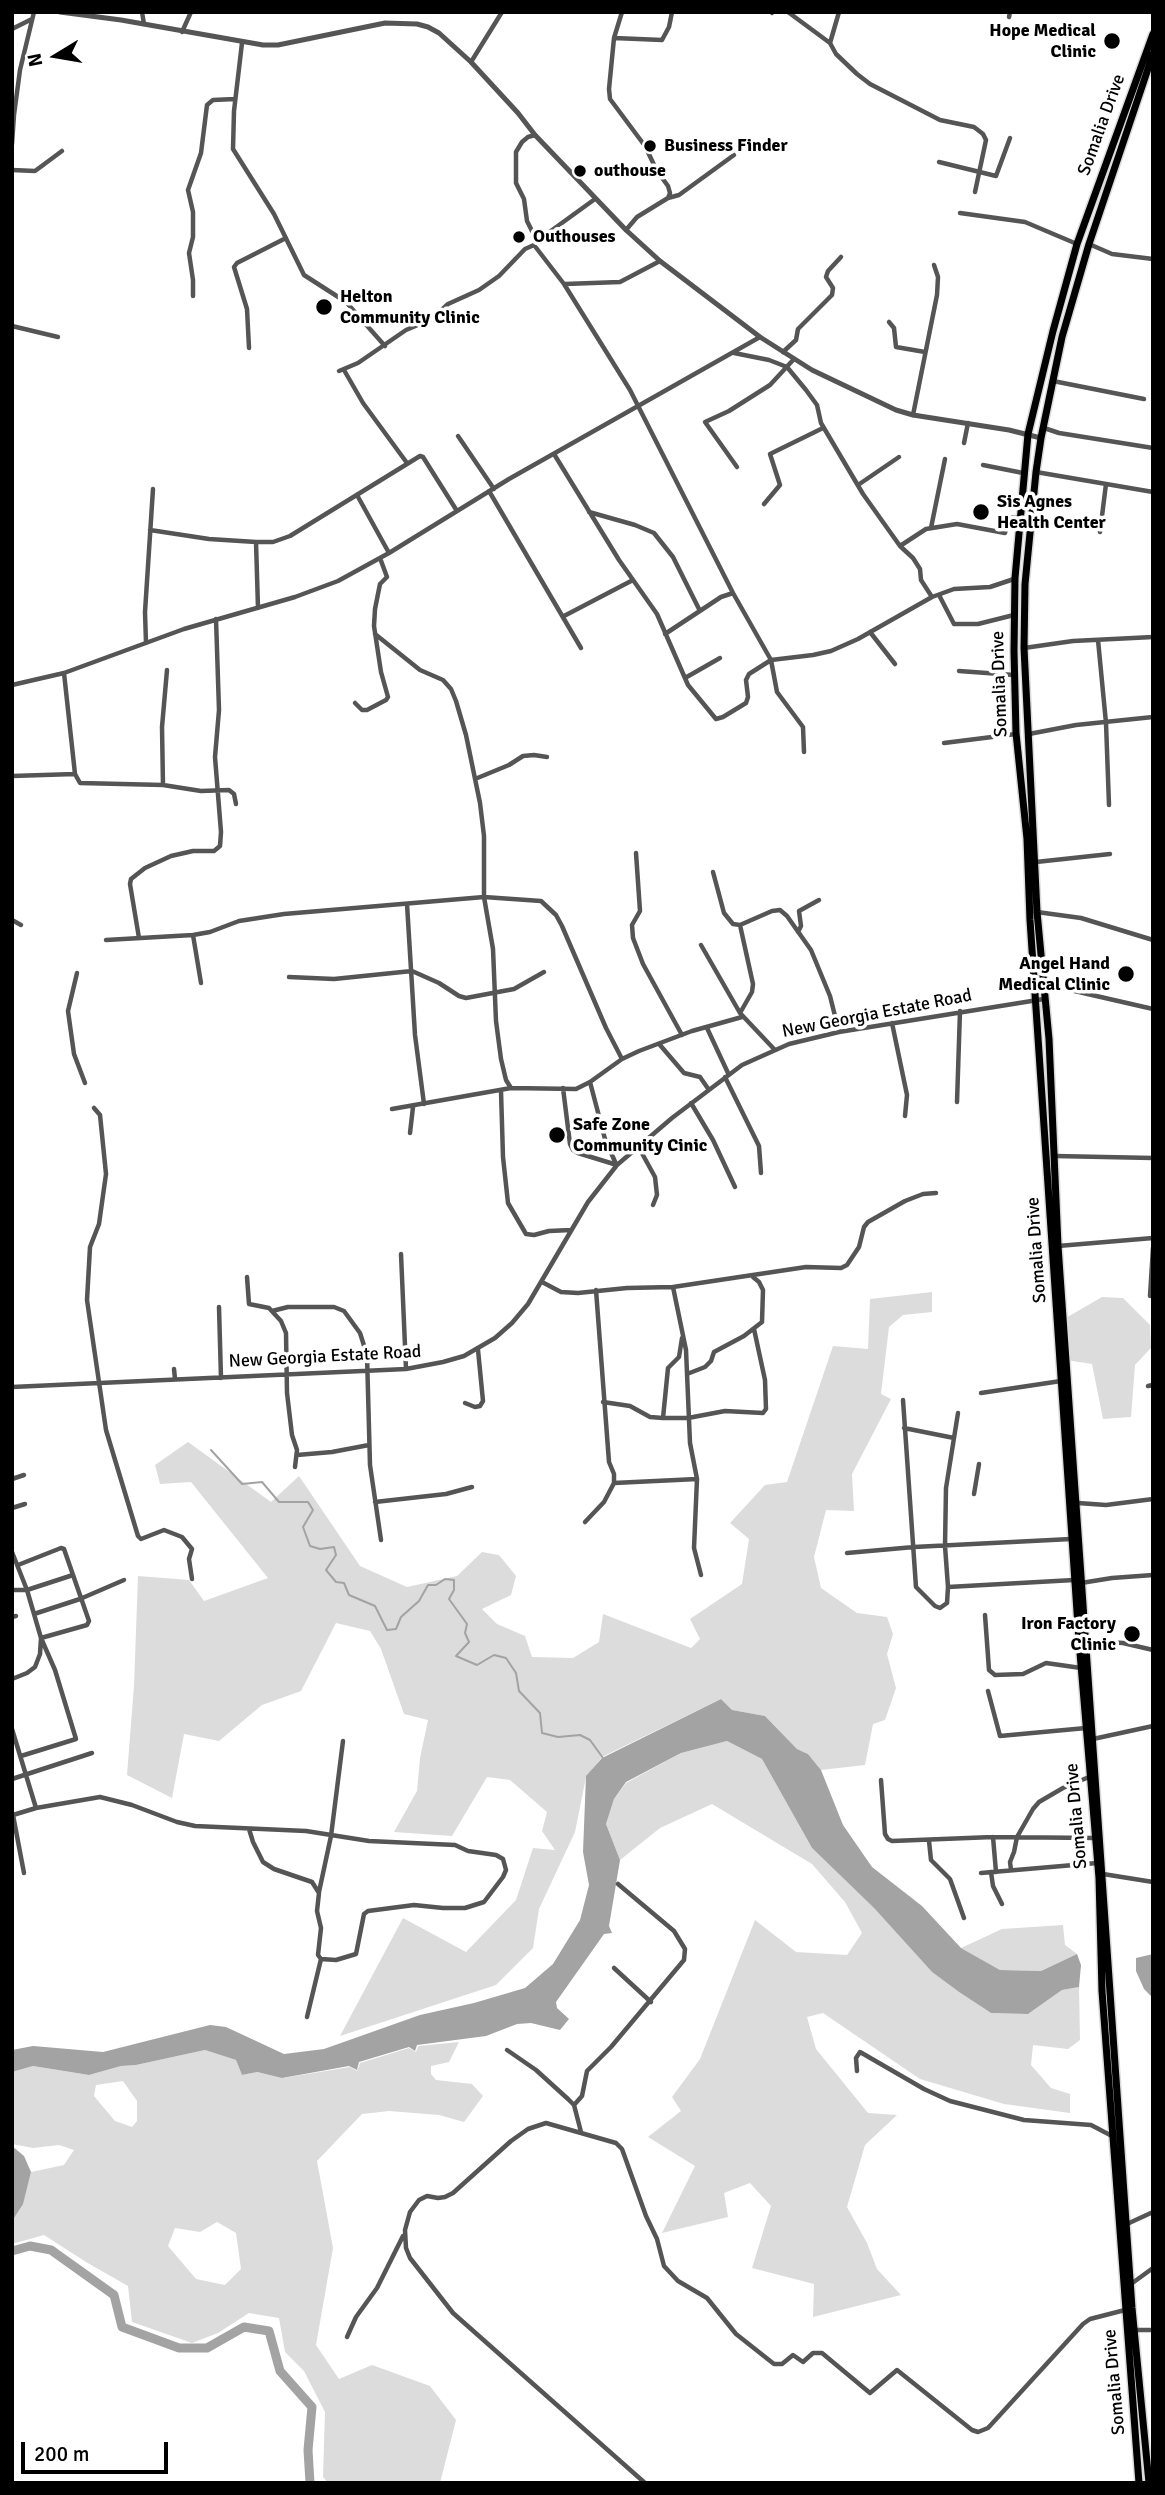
<!DOCTYPE html>
<style>
body{margin:0}
#map{position:relative;width:1165px;height:2495px;overflow:hidden;background:#fff;font-family:Signika,sans-serif}
canvas{display:block}
.frame{position:absolute;inset:0;border:14px solid #000;pointer-events:none}
.north{position:absolute;left:21px;top:21px;width:70px;height:70px;-webkit-text-stroke:5px #fff;paint-order:stroke;rotate:259deg;font-size:19px;font-weight:700;line-height:28px;text-align:center;color:#000}
.north::after{content:'';display:block;margin:auto;width:24px;height:32px;background:#000;clip-path:polygon(50% 0,100% 100%,50% 72%,0 100%)}
.scale{position:absolute;left:21px;top:2442px;width:147px;height:32px;box-sizing:border-box;border:4px solid #000;border-top:0;padding-left:9px;font-size:21px;line-height:24px;white-space:nowrap;color:#000;-webkit-text-stroke:5px #fff;paint-order:stroke}
</style>
<div id="map">
<canvas width="1165" height="2495"></canvas>
<div class="frame"></div>
<div class="north">N</div>
<div class="scale">200 m</div>
</div>
<script>
const c = document.querySelector('canvas').getContext('2d');
c.lineJoin = 'round';
function paint(path, color) { c.fillStyle = color; c.fill(path, 'evenodd'); }
const toPath = rows => new Path2D(rows.map(r => 'M' + r).join(''));
function strokePath(path, color, width, dash) { c.strokeStyle = color; c.lineWidth = width; c.lineCap = dash ? 'butt' : 'round'; c.setLineDash(dash || []); c.stroke(path); }
function write(font, color, halo, rows, align = 'center') {
  c.font = font + ' Signika,sans-serif'; c.lineWidth = 7; c.setLineDash([]); c.textBaseline = 'middle'; c.strokeStyle = halo; c.fillStyle = color; for (const [text, x, y, turn = 0] of rows) {
    c.save(); c.translate(x, y); c.rotate((+turn || 0) * Math.PI / 180); c.textAlign = isNaN(turn) ? turn : align; if (halo) c.strokeText(text, 0, 0); c.fillText(text, 0, 0); c.restore();
  }
}
paint(toPath([
 [932,1292,932,1312,903,1315,889,1327,881,1394,891,1399,852,1474,854,1511,826,1510,814,1557,821,1588,857,1613,887,1617,893,1634,887,1654,896,1688,885,1720,873,1724,865,1765,821,1770,808,1754,797,1749,765,1716,731,1710,721,1699,602,1757,586,1777,575,1832,539,1909,533,1948,496,1985,340,2036,403,1918,466,1952,516,1900,533,1848,555,1850,542,1831,547,1812,510,1780,487,1777,452,1836,394,1832,417,1791,420,1758,428,1720,404,1714,381,1649,370,1631,336,1623,301,1691,262,1705,219,1741,184,1734,172,1798,127,1775,134,1686,138,1576,189,1580,204,1601,268,1578,191,1482,160,1484,155,1465,188,1442,271,1502,299,1476,360,1566,407,1587,457,1576,482,1552,499,1555,516,1576,511,1595,482,1609,497,1624,525,1636,532,1657,573,1658,599,1642,603,1614,691,1648,700,1639,690,1619,742,1584,749,1539,730,1523,765,1485,787,1482,833,1346,868,1349,870,1299],
 [1102,1297,1123,1298,1150,1325,1151,1348,1135,1365,1131,1417,1103,1419,1092,1364,1066,1360,1064,1319],
 [727,1741,762,1759,812,1848,874,1908,932,1972,959,1992,991,2013,1028,2014,1062,1990,1079,1987,1080,2040,1068,2049,1033,2045,1031,2065,1051,2088,1070,2094,1070,2113,1004,2104,920,2079,823,2013,807,2017,816,2049,868,2113,897,2115,865,2145,847,2207,867,2243,877,2269,901,2295,813,2317,814,2284,752,2268,771,2206,750,2183,724,2193,728,2217,662,2233,695,2166,648,2137,681,2111,672,2097,700,2059,755,1920,796,1952,847,1955,862,1933,845,1902,812,1864,712,1804,660,1828,620,1860,606,1824,614,1799,626,1783,681,1753],
 [1063,1925,1065,1945,1077,1954,1041,1971,1000,1970,961,1948,1002,1929],
 [459,2042,449,2062,431,2066,431,2074,436,2080,472,2084,483,2096,464,2122,439,2115,389,2111,362,2114,317,2161,333,2248,316,2345,339,2379,372,2365,430,2386,456,2420,440,2483,328,2483,323,2477,325,2412,304,2371,285,2352,279,2318,249,2313,218,2333,192,2343,132,2322,128,2286,86,2262,44,2235,12,2244,12,2221,27,2187,31,2172,64,2165,74,2150,59,2145,33,2148,12,2144,12,2072,33,2066,89,2075,121,2066,136,2065,205,2050,236,2060,242,2075,256,2072,283,2078,350,2067,357,2071,360,2063,409,2048,416,2052,418,2046],
 [123,2081,137,2101,137,2121,132,2127,115,2121,94,2096,96,2085],
 [217,2222,236,2233,241,2269,225,2285,196,2279,168,2246,175,2228,200,2232]
]), '#dcdcdc');
paint(toPath([
 [721,1699,732,1710,765,1716,797,1749,808,1754,821,1770,843,1825,872,1867,922,1906,961,1948,1000,1970,1041,1971,1077,1954,1081,1965,1079,1987,1062,1990,1028,2014,991,2013,959,1992,932,1972,874,1908,812,1848,762,1759,727,1741,681,1753,626,1782,614,1799,606,1824,620,1860,609,1926,612,1933,604,1934,556,2002,557,2008,569,2019,560,2030,531,2023,517,2024,486,2036,417,2045,415,2051,409,2047,359,2062,357,2070,349,2066,282,2078,257,2072,242,2075,236,2060,205,2050,136,2065,121,2066,89,2075,33,2066,12,2072,12,2050,33,2046,103,2052,210,2025,226,2027,284,2054,324,2049,420,2015,474,2003,525,1988,553,1964,580,1920,589,1885,583,1852,586,1776,602,1758],
 [1153,1954,1153,1998,1144,1989,1136,1971,1136,1958],
 [12,2146,24,2156,31,2172,23,2204,12,2221]
]), '#a3a3a3');
strokePath(toPath([
 [211,1450,242,1484,262,1482,279,1502,308,1502,313,1510,303,1527,310,1546,320,1549,334,1547,336,1555,326,1570,336,1582,344,1583,349,1595,375,1606,387,1630,396,1629,401,1617,419,1601,428,1585,436,1585,445,1579,454,1580,454,1590,449,1599,467,1624,465,1633,469,1642,456,1656,477,1665,494,1655,506,1658,516,1673,519,1691,540,1713,542,1733,558,1737,580,1735,590,1740,603,1758]
]), '#a3a3a3', 2);
strokePath(toPath([
 [12,2251,30,2246,51,2250,114,2295,122,2327,179,2348,207,2348,244,2327,269,2331,280,2371,312,2407,308,2450,310,2483]
]), '#a3a3a3', 9);
const primary = toPath([
 [1139,2483,1102,1991,1099,1878,1079,1641,1030,920,1027,839,1016,733,1014,651,1015,578,1028,434,1053,331,1077,244,1153,34],
 [1149,2483,1132,2308,1058,1246,1049,1039,1037,912,1024,648,1025,584,1036,472,1041,438,1062,337,1089,244,1153,54]
]);
strokePath(primary, '#dbdbdb', 10);
strokePath(toPath([
 [142,12,144,24],
 [622,12,614,38,609,89,610,99,645,146,657,171,668,186,670,193,668,198,637,217,626,230],
 [788,12,830,43],
 [839,12,830,43,836,54,857,74,870,84,940,120,974,127,983,134,986,140,975,192],
 [772,13,773,12],
 [1009,17,1010,12],
 [12,29,32,19],
 [182,32,191,12],
 [614,38,662,40,669,27,672,12],
 [242,43,234,111,233,149,274,214,304,275,346,302,385,346],
 [471,62,502,12],
 [12,144,14,115,20,70,34,12],
 [939,162,996,176,1010,138],
 [12,170,35,171,62,151],
 [668,198,679,195,734,155],
 [960,213,1025,222,1077,244],
 [537,241,595,199],
 [1089,244,1112,254,1153,259],
 [534,245,564,284,630,390,733,593,771,660,777,692,803,727,804,752],
 [565,284,620,282,660,261],
 [193,296,193,280,189,253,193,237,193,212,188,190,201,153,207,105,213,100,235,99],
 [889,322,894,328,896,347,925,352],
 [12,326,58,337],
 [249,348,247,309,234,267,237,263,286,238],
 [783,352,796,340,798,329,832,295,833,288,826,277,828,271,841,257],
 [734,353,769,360,787,367,806,390,817,405,821,423,863,494,900,546,913,558,920,569,921,580,932,597],
 [344,370,363,403,407,463],
 [339,371,358,363,406,330,432,319,448,304,479,290,499,276,525,249,534,245,537,241,527,221,524,199,516,183,516,152,522,142,528,137,535,135],
 [1053,381,1144,399],
 [913,415,937,295,938,277,934,265],
 [1044,428,1059,433,1153,448],
 [458,436,494,489],
 [964,443,968,423],
 [554,454,619,560,657,614,688,685,716,719,723,717,746,703,748,697,746,680,749,674,771,660,813,655,831,651,858,639,932,597,954,589,990,587,1014,579],
 [983,465,1023,473],
 [737,467,705,422,729,411,770,385,794,359],
 [1036,472,1153,492],
 [858,485,899,457],
 [489,491,581,648],
 [357,495,389,553],
 [764,504,780,485,770,454,823,428],
 [589,512,635,525,654,533,673,557,700,611],
 [931,528,945,459],
 [150,530,209,539,256,542,258,608],
 [1100,532,1106,484],
 [256,542,273,542,290,536,420,456,423,457,457,511],
 [900,546,926,529,957,524,1005,533,1009,517,1019,518],
 [939,595,954,624,978,624,1014,615],
 [564,616,633,580],
 [870,632,895,664],
 [375,634,420,670,443,680,451,689,456,701,466,735,480,803,484,836,484,897,493,949,496,1021,501,1059,506,1080,511,1088],
 [665,634,721,597,733,593],
 [1098,640,1106,723,1109,805],
 [146,643,145,612,153,489],
 [1024,648,1073,641,1153,637],
 [959,671,1014,675],
 [64,673,75,774,80,783,163,785,201,791,229,790,234,794,236,804],
 [685,678,720,658],
 [12,685,64,673,184,629,295,597,338,581,389,553,509,479,760,337],
 [355,703,362,710,367,710,386,700,388,697,381,672,374,626,375,609,380,584,387,577,380,558],
 [1029,734,1076,725,1153,717],
 [944,743,1016,734],
 [12,776,75,774],
 [475,779,509,765,523,756,534,755,547,757],
 [163,785,162,727,167,670],
 [636,853,640,911,632,925,633,938,643,964,682,1035],
 [1036,862,1110,854],
 [713,872,724,913,733,924,740,925,772,911,780,910,787,916,811,950,830,996,839,1032],
 [407,904,415,1035,424,1104],
 [1037,912,1081,918,1153,940],
 [12,920,21,925],
 [798,932,801,926,799,911,819,900],
 [193,935,201,983],
 [139,938,130,884,131,879,145,868,171,856,193,851,214,851,220,846,221,832,215,757,219,710,216,619],
 [106,940,193,935,210,932,239,921,284,914,484,897,541,901,556,915,562,926,606,1028,622,1059],
 [701,945,740,1013,774,1049],
 [77,973,68,1011,74,1054,85,1083],
 [289,977,334,979,412,971,439,983,459,996,466,998,514,989,544,972],
 [1044,984,1153,1009],
 [740,1013,752,992,753,984,740,925],
 [892,1023,907,1095,905,1116],
 [707,1028,728,1073],
 [660,1045,684,1073,700,1077,709,1090],
 [725,1077,759,1146,761,1173],
 [590,1082,605,1139,616,1164],
 [563,1088,570,1144,573,1150,578,1153,617,1165],
 [501,1091,503,1157,508,1203,526,1234,534,1235,549,1231,571,1230],
 [957,1102,960,1011],
 [691,1103,713,1140,735,1187],
 [94,1108,100,1115,106,1174,99,1224,90,1247,87,1300,106,1430,138,1536,141,1539,164,1530,182,1537,192,1549,189,1559,192,1579],
 [392,1109,511,1088,576,1089,590,1082,622,1059,639,1051,692,1031,742,1017],
 [410,1133,413,1107],
 [638,1146,655,1177,657,1195,653,1205],
 [1055,1156,1153,1158],
 [1058,1246,1153,1238],
 [401,1254,406,1369],
 [247,1277,249,1304,269,1308,281,1321,286,1333,287,1393,292,1435,297,1450,295,1467],
 [542,1282,561,1292,578,1293,627,1288,673,1287,806,1267,841,1268,847,1265,859,1247,864,1227,868,1222,905,1201,923,1194,936,1193],
 [673,1287,686,1350,690,1443,697,1479,694,1548,701,1575],
 [1150,1296,1153,1248],
 [219,1307,221,1378],
 [272,1311,288,1307,334,1307,344,1311,360,1333,367,1355,370,1465,381,1540],
 [174,1369,175,1379],
 [687,1374,705,1367,711,1361,714,1352,744,1336,762,1322,763,1290,759,1282,753,1277],
 [1148,1386,1153,1385],
 [12,1387,406,1369,443,1362,464,1356,495,1338,512,1323,528,1304,588,1202,617,1165,672,1118,742,1065,789,1044,839,1032,1044,999],
 [981,1393,1061,1381],
 [903,1400,916,1587,935,1606,940,1608,947,1603,948,1587,945,1546,946,1488,958,1413],
 [603,1402,630,1406,650,1417,663,1418,688,1418,725,1411,763,1413,766,1409,765,1380,754,1329],
 [465,1403,475,1407,480,1406,483,1401,478,1350],
 [663,1418,668,1368,679,1357,682,1338],
 [904,1428,954,1438],
 [297,1455,332,1452,369,1445],
 [12,1479,24,1475],
 [614,1483,697,1479],
 [974,1494,979,1464],
 [375,1502,446,1494,472,1487],
 [1078,1503,1106,1505,1153,1499],
 [12,1508,25,1504],
 [585,1522,604,1502,614,1483,614,1474,609,1462,596,1290],
 [12,1552,27,1590,41,1638,40,1654,35,1667,27,1673,12,1679],
 [847,1553,914,1547,1071,1539],
 [18,1565,61,1548,64,1549,89,1621,87,1625,41,1638,55,1670,76,1739,21,1756],
 [1081,1583,1112,1578,1153,1575],
 [948,1587,1074,1580],
 [12,1590,27,1590,73,1575],
 [34,1614,80,1599,124,1580],
 [985,1615,989,1670,995,1675,1023,1674,1046,1663,1081,1668],
 [12,1617,16,1616],
 [1087,1641,1123,1643,1153,1650],
 [988,1691,1000,1736,1086,1728],
 [12,1729,36,1808],
 [1093,1739,1153,1726],
 [12,1779,92,1753],
 [881,1780,885,1834,888,1839,892,1841,993,1837,1095,1838],
 [13,1815,36,1808,100,1797,132,1805,177,1822,195,1826,306,1831,369,1841,455,1845,468,1851,496,1855,503,1859,506,1870,503,1877,484,1902,465,1908,443,1908,414,1905,368,1911,364,1914,356,1954,336,1960,321,1959],
 [13,1815,24,1873],
 [249,1829,253,1842,263,1862,274,1869,312,1882,319,1893,317,1911,321,1928,318,1955,321,1959,307,2017],
 [993,1837,996,1872],
 [929,1841,931,1860,950,1879,964,1918],
 [1011,1870,1010,1862,1014,1852,1017,1837,1033,1809,1039,1802,1063,1788,1089,1777],
 [991,1872,993,1886,1002,1904],
 [981,1873,1097,1863],
 [1103,1874,1153,1882],
 [319,1892,331,1836,343,1741],
 [614,1968,651,2002],
 [507,2050,536,2070,568,2099,574,2105,581,2132],
 [857,2071,856,2058,860,2052,924,2089,950,2101,1024,2120,1091,2125,1112,2136],
 [574,2105,582,2096,587,2071,611,2047,684,1960,685,1949,674,1931,618,1884],
 [1127,2224,1153,2212],
 [1131,2284,1153,2268],
 [1134,2330,1153,2330],
 [347,2337,356,2317,377,2288,403,2236],
 [645,2483,453,2313,410,2258,406,2248,405,2230,410,2212,419,2200,427,2196,438,2198,445,2197,453,2193,511,2141,528,2129,546,2123,616,2143,622,2149,646,2216,657,2239,664,2266,678,2281,707,2298,736,2334,774,2364,782,2364,793,2355,803,2362,813,2353,822,2353,870,2393,897,2370,972,2430,978,2432,988,2428,1083,2324,1090,2319,1125,2310]
]), '#555', 4.5);
strokePath(toPath([
 [60,12,121,20,263,45,278,45,385,23,417,24,428,27,439,33,471,62,518,113,535,135,626,230,660,261,760,337,812,370,896,410,913,415,1009,430,1041,438]
]), '#555', 5);
strokePath(primary, '#000', 7);
for (const [x, y, r, color] of [
 [1112,41,9,"#000"],
 [650,146,7,"#000"],
 [580,171,7,"#000"],
 [519,237,7,"#000"],
 [324,307,9,"#000"],
 [981,512,9,"#000"],
 [1126,974,9,"#000"],
 [557,1135,9,"#000"],
 [1132,1634,9,"#000"]
]) { const dot = new Path2D(); dot.arc(x, y, r, 0, 2 * Math.PI); c.fillStyle = color; c.fill(dot); strokePath(dot, '#fff', 2.5); }
write('bold 18px', '#000', '#fff', [
 ["Hope Medical",1096,31,"right"],
 ["Clinic",1096,52,"right"],
 ["Business Finder",664,146],
 ["outhouse",594,171],
 ["Outhouses",533,237],
 ["Helton",340,297],
 ["Community Clinic",340,318],
 ["Sis Agnes",997,502],
 ["Health Center",997,523],
 ["Angel Hand",1110,964,"right"],
 ["Medical Clinic",1110,985,"right"],
 ["Safe Zone",573,1125],
 ["Community Cinic",573,1146],
 ["Iron Factory",1116,1624,"right"],
 ["Clinic",1116,1645,"right"]
], 'left');
write('18px', '#000', '#fff', [
 ["Somalia Drive",1102,125,-70],
 ["Somalia Drive",1000,684,-92],
 ["New Georgia Estate Road",877,1014,-11],
 ["Somalia Drive",1037,1250,-94],
 ["New Georgia Estate Road",325,1357,-3],
 ["Somalia Drive",1077,1816,-95],
 ["Somalia Drive",1115,2382,-95]
]);
</script>
